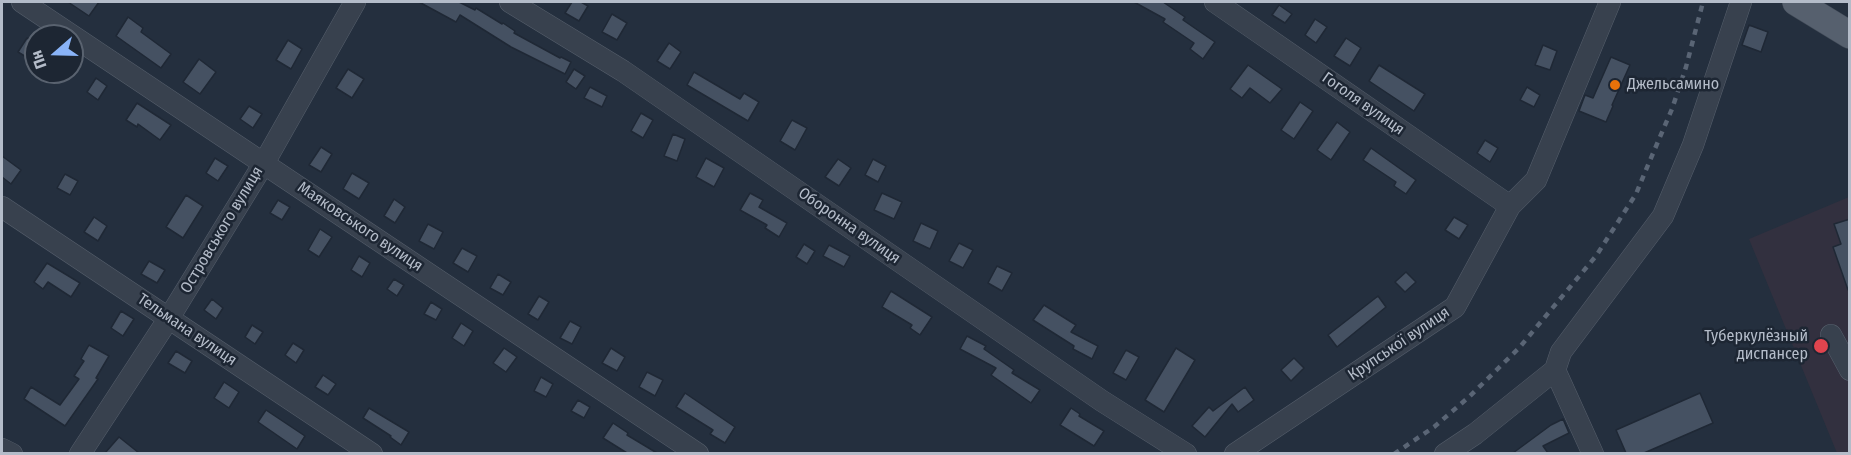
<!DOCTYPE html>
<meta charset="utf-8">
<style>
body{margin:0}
#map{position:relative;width:1851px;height:455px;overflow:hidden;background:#242f3e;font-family:"Fira Sans Condensed",sans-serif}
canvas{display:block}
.frame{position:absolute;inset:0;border:3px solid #b4bcc9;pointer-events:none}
.north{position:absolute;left:24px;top:24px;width:60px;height:60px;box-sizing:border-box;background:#1d2633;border:2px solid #59626f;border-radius:50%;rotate:250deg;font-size:16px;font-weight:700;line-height:24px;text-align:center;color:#b4bcc9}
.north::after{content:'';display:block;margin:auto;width:21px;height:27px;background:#8ab4f8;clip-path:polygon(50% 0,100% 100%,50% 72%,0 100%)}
</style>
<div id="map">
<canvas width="1851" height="455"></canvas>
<div class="frame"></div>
<div class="north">Пн</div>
</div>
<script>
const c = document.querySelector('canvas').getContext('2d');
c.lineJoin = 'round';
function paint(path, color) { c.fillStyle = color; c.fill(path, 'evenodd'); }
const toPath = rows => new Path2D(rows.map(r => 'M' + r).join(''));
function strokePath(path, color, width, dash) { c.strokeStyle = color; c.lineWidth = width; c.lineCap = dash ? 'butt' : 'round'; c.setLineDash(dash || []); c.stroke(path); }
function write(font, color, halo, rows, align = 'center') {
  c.font = font + ' "Fira Sans Condensed",sans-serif'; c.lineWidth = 5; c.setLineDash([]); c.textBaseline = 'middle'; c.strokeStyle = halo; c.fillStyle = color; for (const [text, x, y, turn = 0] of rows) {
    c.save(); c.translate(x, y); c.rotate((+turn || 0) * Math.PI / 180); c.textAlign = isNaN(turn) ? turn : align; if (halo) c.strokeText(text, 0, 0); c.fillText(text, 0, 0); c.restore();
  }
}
paint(toPath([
 [1849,197,1849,453,1837,453,1749,239]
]), '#32303f');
const building = toPath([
 [68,2,99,2,89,16,68,2],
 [419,2,459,2,475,10,476,8,502,24,503,23,515,31,514,33,560,58,561,57,571,62,565,74,511,47,460,15,456,22,419,2],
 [572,2,581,2,588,6,579,21,565,13,572,2],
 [1134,2,1163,2,1185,17,1183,20,1215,42,1203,59,1190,49,1194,43,1163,22,1165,19,1134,2],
 [1279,5,1292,14,1285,23,1272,15,1279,5],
 [612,14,627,23,617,40,602,32,612,14],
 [128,17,143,28,141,32,171,54,161,68,116,36,128,17],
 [1315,19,1327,27,1316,43,1305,35,1315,19],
 [1749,25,1768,32,1761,52,1742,45,1749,25],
 [27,38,36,43,36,52,31,60,18,52,27,38],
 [1346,38,1361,48,1350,66,1334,56,1346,38],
 [288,40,302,49,291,69,276,60,288,40],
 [669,43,681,52,670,69,657,61,669,43],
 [1543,45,1557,51,1550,70,1535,65,1543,45],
 [1611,57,1630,65,1612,105,1613,106,1606,122,1579,111,1585,95,1593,98,1611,57],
 [199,59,216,72,200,94,183,82,199,59],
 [1248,65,1282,89,1270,103,1250,88,1242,98,1230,89,1248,65],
 [1379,65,1425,94,1414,111,1369,81,1379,65],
 [348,69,364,79,352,98,336,88,348,69],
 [574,69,585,76,576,89,566,82,574,69],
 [694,72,740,99,744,93,759,102,748,121,687,85,694,72],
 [96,78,107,86,98,100,87,92,96,78],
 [590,87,607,96,602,107,584,98,590,87],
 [1527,87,1540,95,1534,107,1520,100,1527,87],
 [1300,102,1313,111,1294,139,1281,130,1300,102],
 [137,103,171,125,160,140,138,124,137,127,126,120,137,103],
 [249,106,262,114,253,128,240,119,249,106],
 [641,113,653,120,643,138,631,131,641,113],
 [792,120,807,128,795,150,780,141,792,120],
 [1337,122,1350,132,1331,160,1317,150,1337,122],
 [673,134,685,139,677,161,664,156,673,134],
 [1485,140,1498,148,1490,162,1477,153,1485,140],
 [321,147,332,154,321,172,309,165,321,147],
 [1371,148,1416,180,1406,194,1394,186,1396,182,1363,160,1371,148],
 [2,156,21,170,11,184,2,177,2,156],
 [215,158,228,166,218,181,206,173,215,158],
 [706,158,724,168,714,187,696,177,706,158],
 [838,159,851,168,839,186,825,177,838,159],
 [873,159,886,166,878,182,865,175,873,159],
 [352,173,369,183,359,199,343,189,352,173],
 [65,174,78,181,70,195,57,188,65,174],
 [750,193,763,200,759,207,787,223,779,237,765,228,767,225,740,210,750,193],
 [882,193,902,202,894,219,874,210,882,193],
 [186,195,203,206,183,238,166,227,186,195],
 [394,199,405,207,395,223,384,216,394,199],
 [278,200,290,207,282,220,270,213,278,200],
 [94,217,107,226,98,241,84,232,94,217],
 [1454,217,1468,225,1459,239,1445,230,1454,217],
 [1850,219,1850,289,1848,290,1833,247,1841,244,1834,224,1850,219],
 [921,223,938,231,930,249,913,241,921,223],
 [428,224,443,232,434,249,419,241,428,224],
 [320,229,332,237,319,257,308,250,320,229],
 [959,243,973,250,963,268,949,261,959,243],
 [804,244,815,251,807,264,796,257,804,244],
 [829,245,850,256,844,267,823,256,829,245],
 [462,248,477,256,468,272,453,263,462,248],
 [359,256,370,263,362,277,351,270,359,256],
 [149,261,165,270,157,283,141,274,149,261],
 [47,263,80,283,71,297,48,282,43,289,34,282,47,263],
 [997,266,1012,273,1002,291,988,283,997,266],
 [1406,272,1416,282,1405,292,1395,282,1406,272],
 [498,274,511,282,503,295,490,288,498,274],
 [394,279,404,285,397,296,387,289,394,279],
 [891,291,932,317,920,335,910,328,912,325,882,307,891,291],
 [539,296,549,302,538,320,528,314,539,296],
 [1378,296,1386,307,1337,347,1328,335,1378,296],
 [212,299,223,308,216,319,204,310,212,299],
 [431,302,442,309,436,320,424,314,431,302],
 [1044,305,1076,325,1071,332,1098,346,1092,359,1073,349,1074,346,1033,320,1044,305],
 [121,311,134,319,123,336,111,328,121,311],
 [570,321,581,327,572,344,560,338,570,321],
 [461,323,473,331,464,346,452,338,461,323],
 [252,325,263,332,255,344,245,337,252,325],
 [967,336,986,346,984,349,1014,370,1012,373,1040,390,1031,403,991,375,996,368,960,349,967,336],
 [293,343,304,350,296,363,285,355,293,343],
 [89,345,109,356,96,378,98,379,65,426,24,399,31,387,60,405,79,379,74,376,84,361,81,359,89,345],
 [504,348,517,357,506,372,493,363,504,348],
 [611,348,625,357,617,371,602,363,611,348],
 [1176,348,1195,360,1164,412,1145,400,1176,348],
 [1126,350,1139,357,1126,380,1113,373,1126,350],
 [176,351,192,361,185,373,168,363,176,351],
 [1294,358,1304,368,1291,381,1281,370,1294,358],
 [647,372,663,380,655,396,639,387,647,372],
 [323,375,336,384,328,395,315,387,323,375],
 [541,377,553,384,546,397,534,391,541,377],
 [224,382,239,392,229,408,214,398,224,382],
 [1245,387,1254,400,1238,412,1232,404,1205,437,1192,426,1209,407,1213,411,1245,387],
 [685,393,735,427,725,443,710,434,713,430,676,407,685,393],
 [1700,393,1713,423,1644,453,1626,453,1616,430,1700,393],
 [578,400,590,407,584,418,571,411,578,400],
 [369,408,409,432,401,445,390,437,391,436,363,418,369,408],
 [1071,408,1080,414,1079,416,1104,431,1094,446,1060,425,1071,408],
 [266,410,305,436,297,449,258,422,266,410],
 [1563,419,1569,433,1543,446,1548,453,1513,453,1551,425,1563,419],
 [613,423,628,433,627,435,657,453,627,453,603,438,613,423],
 [119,437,139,453,105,453,119,437]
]);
paint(building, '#455162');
strokePath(building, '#1f2835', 1.5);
const minor = toPath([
 [22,2,698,454],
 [510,2,623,71,1102,401,1186,454],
 [1215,2,1510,206],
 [2,207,372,454],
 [1831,335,1850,370],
 [1555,370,1593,454],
 [2,449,12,454],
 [80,454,169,318,264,163,355,2],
 [1235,454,1455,307,1510,206,1536,180,1610,2],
 [1445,454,1475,434,1555,370,1561,352,1663,216,1693,145,1741,2]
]);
const major = toPath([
 [1796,2,1850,35]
]);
strokePath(minor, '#565f6c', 22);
strokePath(major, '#414a57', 28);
strokePath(minor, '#38414e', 21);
strokePath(major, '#56606e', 27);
strokePath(toPath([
 [1394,454,1434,427,1470,396,1519,348,1596,256,1636,194,1648,165,1672,109,1686,67,1703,2]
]), '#5a6575', 4.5, [6, 6]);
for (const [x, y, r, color] of [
 [1615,85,6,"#e8710a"],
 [1821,346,8,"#e0444e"]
]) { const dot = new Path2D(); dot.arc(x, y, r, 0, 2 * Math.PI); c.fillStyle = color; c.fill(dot); strokePath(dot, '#1d2633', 2); }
write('16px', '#b4bcc9', '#1d2633', [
 ["Джельсамино",1627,85],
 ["Туберкулёзный",1808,337,"right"],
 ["диспансер",1808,355,"right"]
], 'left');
write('16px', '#b4bcc9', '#1d2633', [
 ["Гоголя вулиця",1363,104,35],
 ["Оборонна вулиця",849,226,35],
 ["Маяковського вулиця",360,227,34],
 ["Островського вулиця",222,230,-59],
 ["Тельмана вулиця",187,330,34],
 ["Крупської вулиця",1399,344,-34]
]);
</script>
